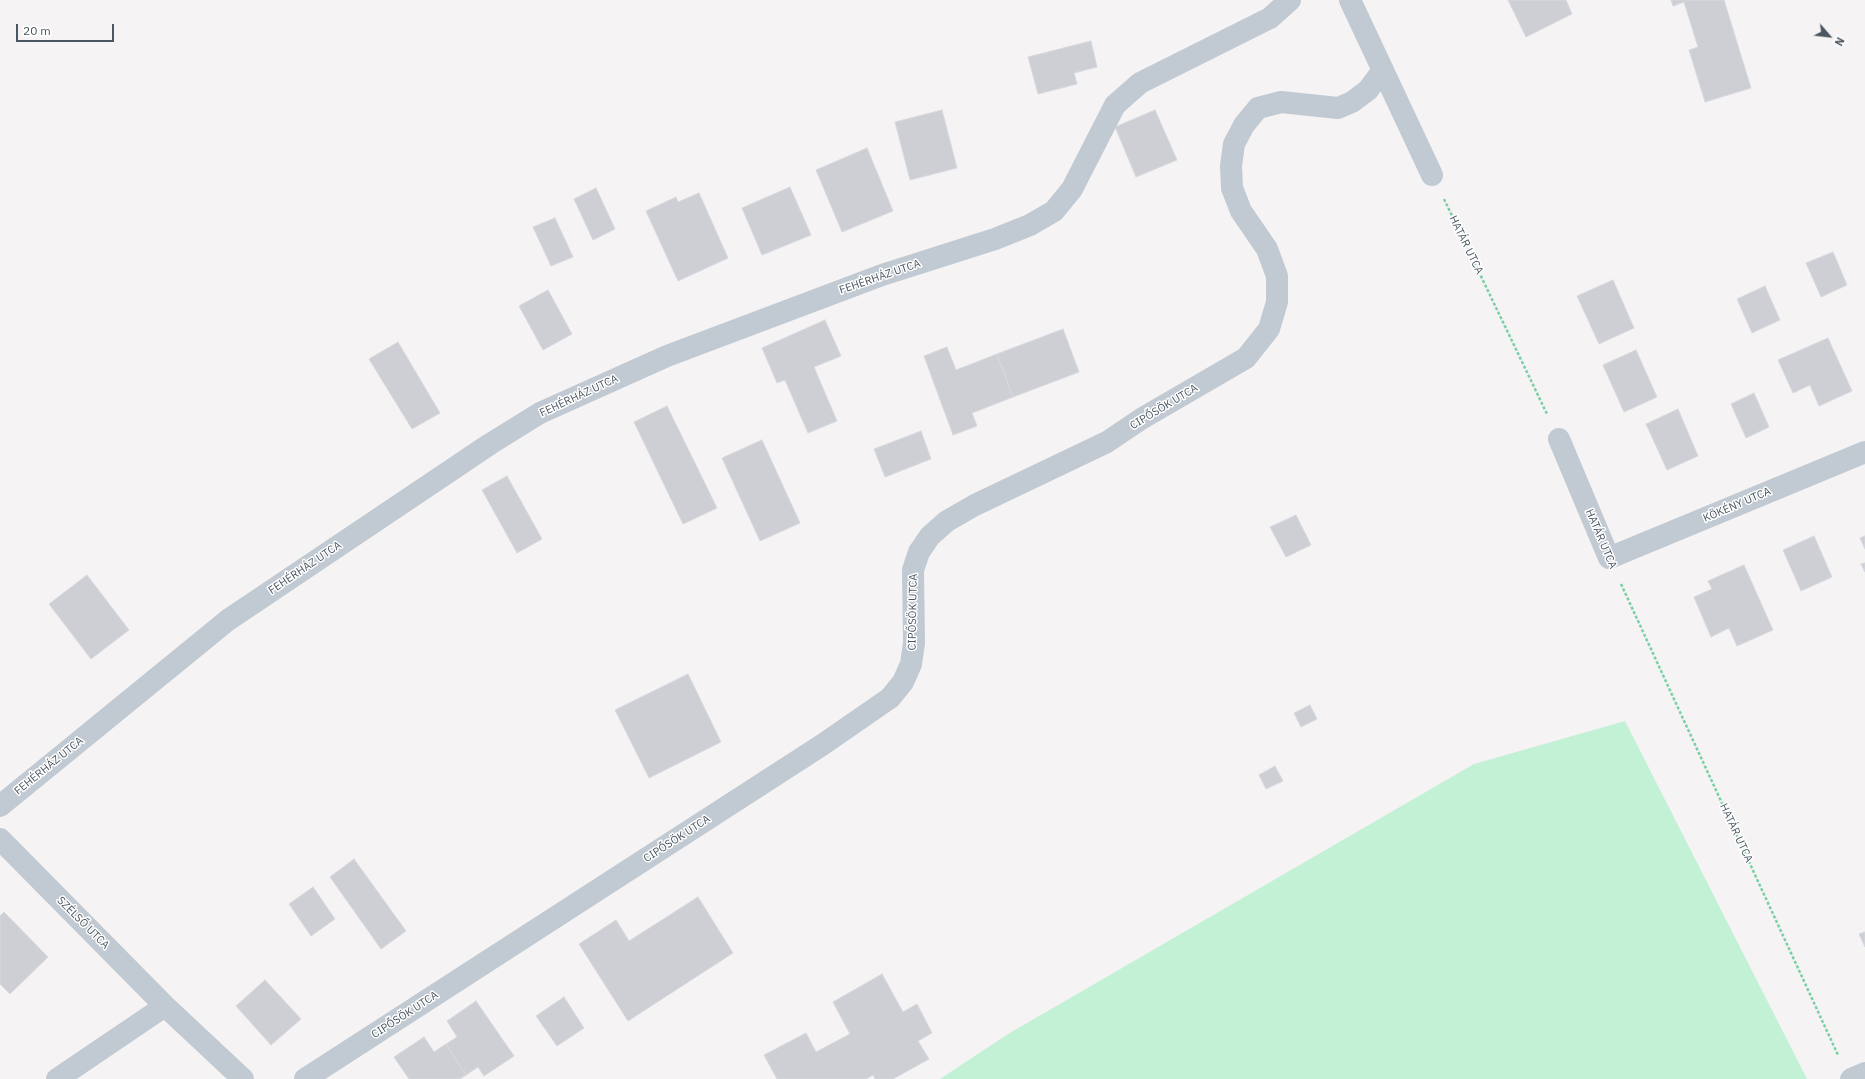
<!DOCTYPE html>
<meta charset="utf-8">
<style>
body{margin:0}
#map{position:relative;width:1865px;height:1079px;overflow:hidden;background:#f5f3f3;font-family:"IBM Plex Sans",sans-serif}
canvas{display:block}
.north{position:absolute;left:1809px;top:16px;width:40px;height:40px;-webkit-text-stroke:3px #fff;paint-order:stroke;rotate:118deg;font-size:11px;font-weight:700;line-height:16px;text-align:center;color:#4a5661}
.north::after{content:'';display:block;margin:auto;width:14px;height:18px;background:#4a5661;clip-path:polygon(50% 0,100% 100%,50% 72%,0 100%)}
.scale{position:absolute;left:16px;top:24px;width:98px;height:18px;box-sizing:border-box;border:2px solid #4a5661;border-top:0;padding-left:5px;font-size:12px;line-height:14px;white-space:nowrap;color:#4a5661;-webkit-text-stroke:3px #fff;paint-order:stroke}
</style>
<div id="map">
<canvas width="1865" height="1079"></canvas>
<div class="north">N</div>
<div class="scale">20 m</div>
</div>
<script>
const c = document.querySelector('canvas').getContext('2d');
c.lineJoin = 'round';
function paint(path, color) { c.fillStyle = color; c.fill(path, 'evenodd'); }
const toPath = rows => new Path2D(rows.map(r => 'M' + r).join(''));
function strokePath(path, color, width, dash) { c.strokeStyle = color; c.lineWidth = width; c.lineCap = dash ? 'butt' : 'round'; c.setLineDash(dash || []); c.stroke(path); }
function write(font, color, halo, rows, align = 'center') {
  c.font = font + ' "IBM Plex Sans",sans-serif'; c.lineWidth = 3; c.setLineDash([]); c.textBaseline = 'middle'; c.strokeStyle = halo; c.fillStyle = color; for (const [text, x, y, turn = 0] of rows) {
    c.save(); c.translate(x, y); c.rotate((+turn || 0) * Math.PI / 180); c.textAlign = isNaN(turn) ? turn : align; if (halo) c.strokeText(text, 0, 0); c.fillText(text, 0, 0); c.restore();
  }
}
paint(toPath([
 [1625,721,1807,1079,940,1079,1008,1034,1474,764]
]), '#c3f1d5');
const building = toPath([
 [1508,0,1566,0,1572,14,1526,37,1508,0],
 [1671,0,1724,0,1751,88,1705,102,1689,50,1698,47,1684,2,1673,6,1671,0],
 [1091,41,1097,67,1074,73,1077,84,1038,94,1028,57,1091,41],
 [942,110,957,168,910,180,895,122,942,110],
 [1155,110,1177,160,1136,177,1115,127,1155,110],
 [867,148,893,211,842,232,816,170,867,148],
 [790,187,811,235,762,255,742,208,790,187],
 [596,188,615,229,593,240,574,199,596,188],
 [699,193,728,258,678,281,646,211,676,197,678,202,699,193],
 [555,218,573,257,551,266,533,227,555,218],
 [1833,252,1847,285,1821,297,1806,263,1833,252],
 [1613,280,1634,328,1599,344,1577,296,1613,280],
 [1765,286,1780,320,1752,333,1737,299,1765,286],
 [548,290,572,334,543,350,519,306,548,290],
 [825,320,841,356,814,367,837,421,808,433,785,380,777,383,762,348,825,320],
 [1063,329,1079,372,1013,397,997,354,1063,329],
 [1828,338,1852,391,1819,406,1810,385,1793,393,1778,360,1828,338],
 [398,342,440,413,412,429,369,359,398,342],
 [947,347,956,370,997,354,1013,397,972,413,977,426,953,435,924,356,947,347],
 [1636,350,1657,397,1624,412,1603,365,1636,350],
 [1754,393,1769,427,1746,438,1731,404,1754,393],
 [667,406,717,508,683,524,634,422,667,406],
 [1678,409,1698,456,1667,470,1646,424,1678,409],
 [921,431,931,459,885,477,874,449,921,431],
 [762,440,800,523,760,541,722,458,762,440],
 [507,476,542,539,517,553,482,490,507,476],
 [1296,515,1311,545,1286,557,1270,527,1296,515],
 [1814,536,1832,577,1801,591,1783,550,1814,536],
 [1865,536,1865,549,1860,538,1865,536],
 [1865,563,1865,572,1861,564,1865,563],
 [1744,565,1773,630,1737,646,1729,628,1711,637,1694,597,1712,589,1708,581,1744,565],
 [87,575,129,630,91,659,49,604,87,575],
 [688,674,721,742,649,778,615,710,688,674],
 [1310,705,1317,719,1301,727,1294,713,1310,705],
 [1275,766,1283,781,1266,789,1259,775,1275,766],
 [354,859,406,931,381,949,330,877,354,859],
 [313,887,335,919,311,936,289,904,313,887],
 [698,897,733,953,628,1021,579,944,616,920,629,941,698,897],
 [4,912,48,957,10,994,0,984,0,916,4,912],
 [1865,932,1865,947,1859,934,1865,932],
 [882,974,903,1012,917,1004,932,1033,918,1041,929,1059,893,1079,875,1079,873,1075,866,1079,777,1079,764,1055,806,1033,816,1052,850,1034,833,1002,882,974],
 [265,980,301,1019,271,1045,236,1006,265,980],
 [564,997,584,1028,557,1046,536,1016,564,997],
 [476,1001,514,1056,484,1076,478,1067,466,1075,446,1044,457,1037,447,1021,476,1001],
 [424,1037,434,1052,446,1044,466,1075,460,1079,409,1079,394,1057,424,1037]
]);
paint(building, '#cdcfd5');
strokePath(building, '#d7d9de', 1);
strokePath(toPath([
 [1444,199,1547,414],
 [1621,584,1838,1055]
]), '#7ad0a6', 2.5, [3, 2]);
strokePath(toPath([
 [1350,0,1432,175],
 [1559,439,1609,558,1865,452],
 [0,806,228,620,490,444,540,413,667,356,882,275,995,239,1030,225,1054,211,1072,189,1115,105,1140,83,1270,18,1290,0],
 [0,839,165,1006,243,1079],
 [57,1079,165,1006],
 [305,1079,822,745,890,698,903,682,911,664,914,643,913,570,919,552,930,536,947,521,975,505,1107,442,1141,419,1246,358,1269,329,1277,302,1277,276,1267,249,1241,211,1232,188,1231,166,1234,144,1244,125,1258,108,1281,102,1338,108,1352,102,1368,90,1383,70],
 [1851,1079,1865,1073]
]), '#c1cad2', 22);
write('11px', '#4a5661', '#fff', [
 ["HATÁR UTCA",1466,245,64],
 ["FEHÉRHÁZ UTCA",880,277,-19],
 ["FEHÉRHÁZ UTCA",579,396,-25],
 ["CIPŐSÖK UTCA",1164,407,-31],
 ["KÖKÉNY UTCA",1737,505,-23],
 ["HATÁR UTCA",1601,539,67],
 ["FEHÉRHÁZ UTCA",305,568,-34],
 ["CIPŐSÖK UTCA",913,612,-89],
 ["FEHÉRHÁZ UTCA",49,766,-39],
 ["HATÁR UTCA",1736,833,65],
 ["CIPŐSÖK UTCA",677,839,-33],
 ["SZÉLSŐ UTCA",83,923,45],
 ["CIPŐSÖK UTCA",405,1015,-33]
]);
</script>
